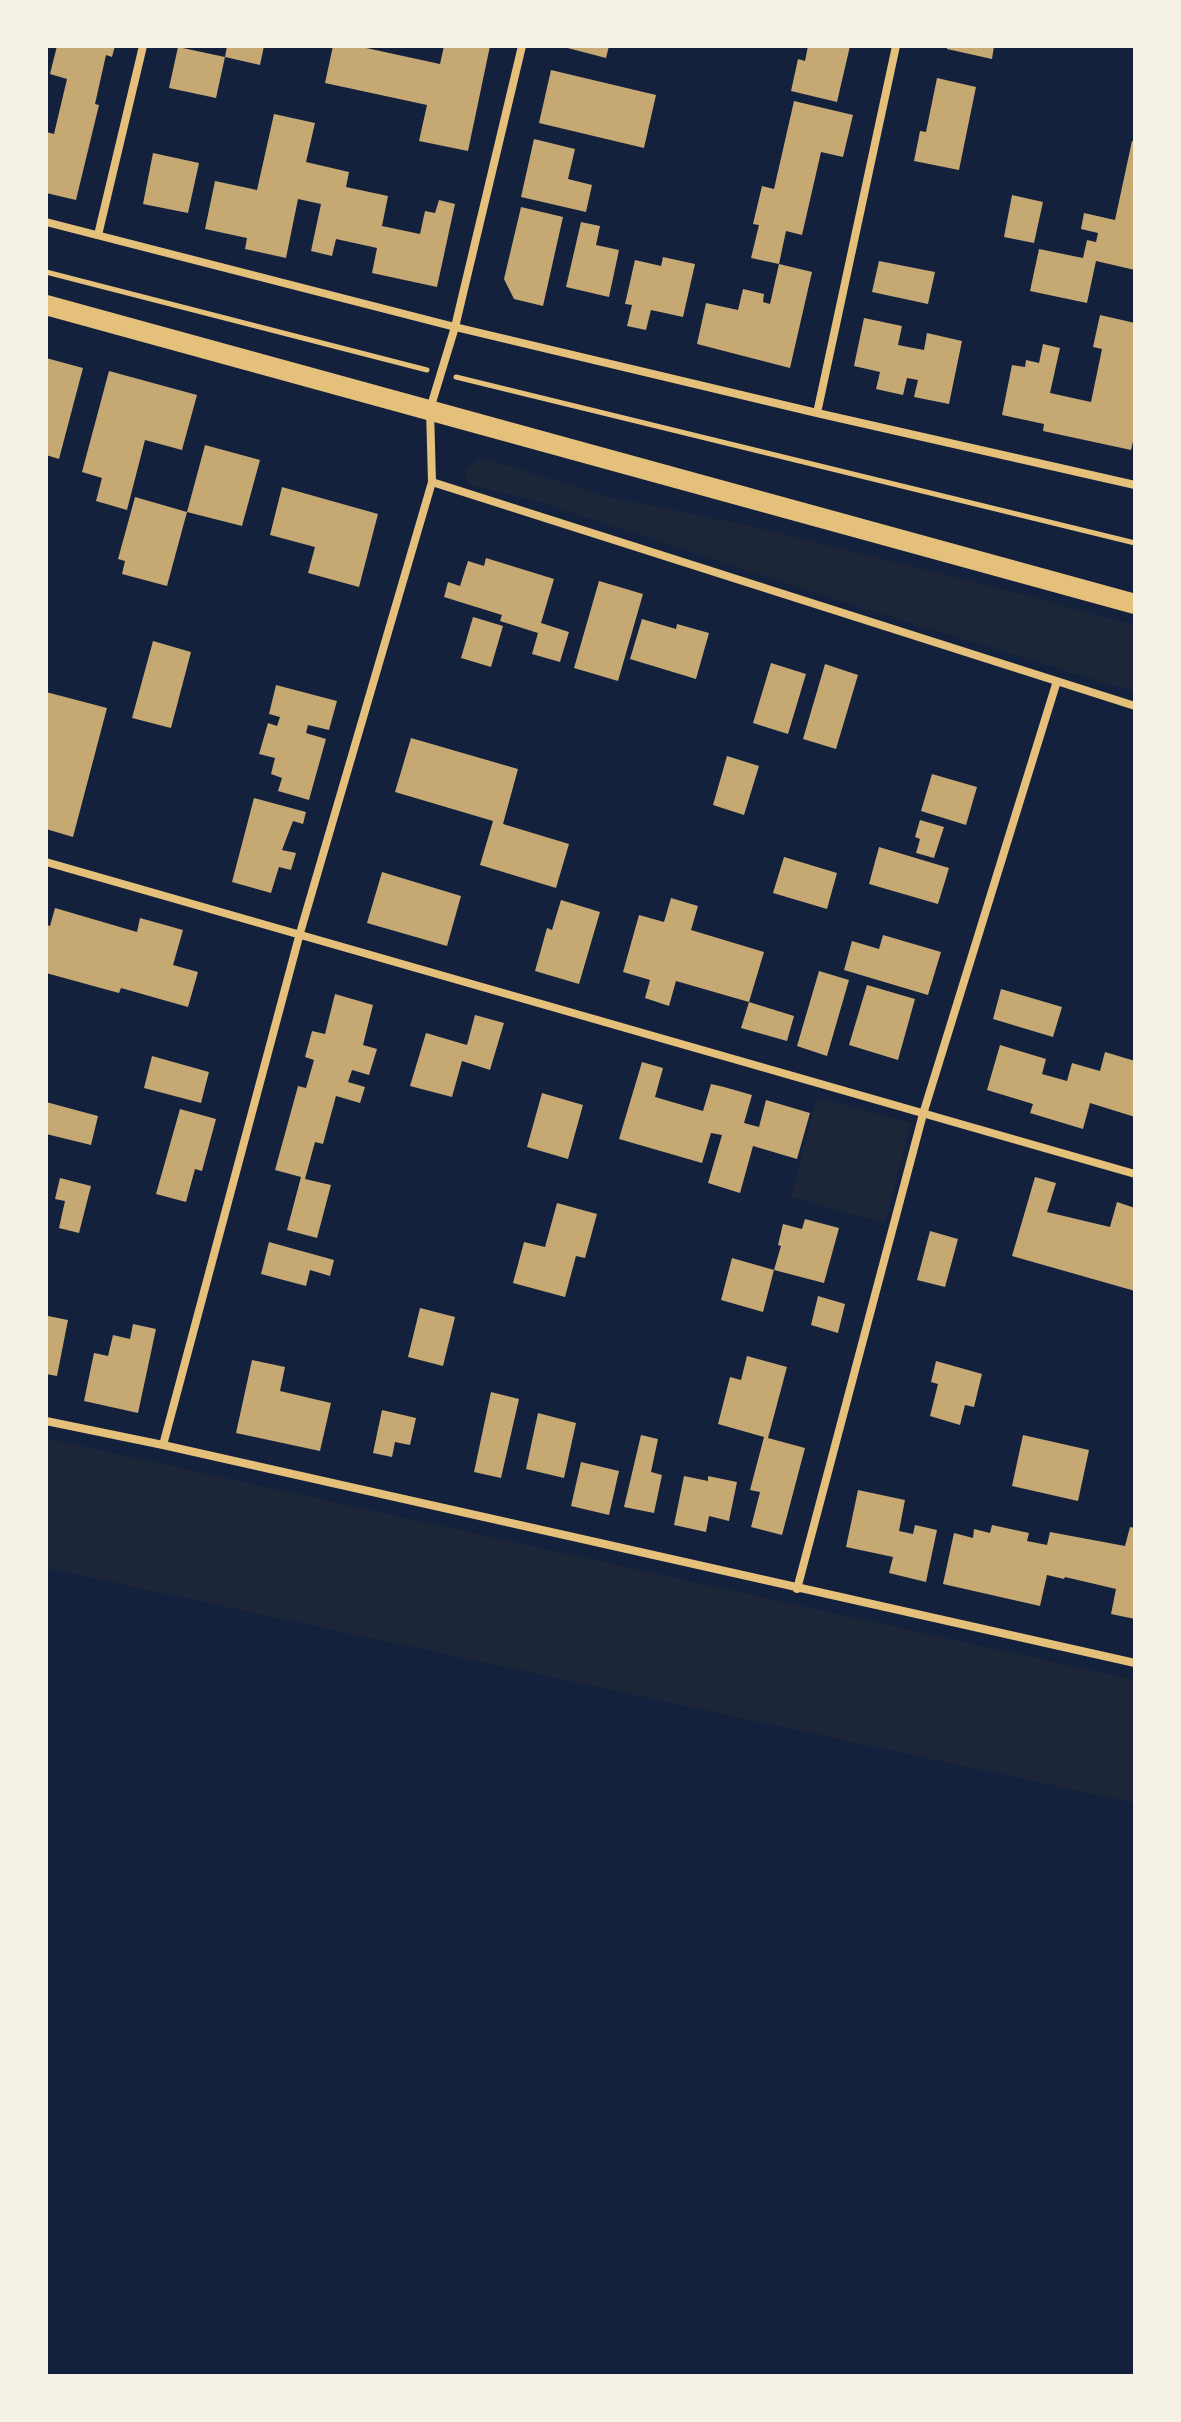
<!DOCTYPE html>
<style>
body{margin:0}
#map{position:relative;width:1181px;height:2422px;overflow:hidden;background:#14213d;font-family:Overpass,sans-serif}
canvas{display:block}
.frame{position:absolute;inset:0;border:48px solid #f6f1e7;pointer-events:none}
</style>
<div id="map">
<canvas width="1181" height="2422"></canvas>
<div class="frame"></div>
</div>
<script>
const c = document.querySelector('canvas').getContext('2d');
c.lineJoin = 'round';
function paint(path, color) { c.fillStyle = color; c.fill(path, 'evenodd'); }
const toPath = rows => new Path2D(rows.map(r => 'M' + r).join(''));
function strokePath(path, color, width, dash) { c.strokeStyle = color; c.lineWidth = width; c.lineCap = dash ? 'butt' : 'round'; c.setLineDash(dash || []); c.stroke(path); }
paint(toPath([
 [480,457,613,498,756,527,972,581,1135,625,1135,692,862,608,536,501,470,485,464,471],
 [817,1097,911,1123,885,1223,791,1197],
 [46,1438,1135,1680,1135,1803,46,1568]
]), '#1d2539');
paint(toPath([
 [57,46,115,46,112,57,106,55,95,104,99,105,76,200,46,193,46,132,54,134,67,79,50,74],
 [227,46,264,46,260,65,225,57],
 [333,46,357,46,440,64,444,46,490,46,468,151,419,141,427,105,325,83],
 [560,46,609,46,606,58],
 [808,46,850,46,837,102,791,91,798,59,805,61],
 [947,46,994,46,992,59,947,49],
 [178,47,225,57,216,98,169,88],
 [551,70,656,95,644,148,539,123],
 [937,78,976,87,959,170,914,161,920,131,926,132],
 [794,101,853,115,843,157,821,152,802,235,786,231,779,264,751,258,759,225,753,224,762,186,774,189],
 [274,114,315,123,306,162,349,172,346,187,388,196,382,226,420,234,425,211,435,213,439,200,455,204,437,287,372,273,377,248,336,239,332,256,311,251,321,204,298,199,286,258,245,249,247,238,205,229,215,181,257,190],
 [534,139,575,149,568,179,592,185,586,212,521,197],
 [1132,141,1135,142,1135,270,1096,261,1087,303,1030,291,1039,249,1083,258,1087,240,1096,242,1098,233,1081,229,1084,213,1115,220],
 [153,153,199,163,188,213,143,204],
 [1012,195,1043,202,1034,243,1004,237],
 [521,207,563,217,543,306,514,299,504,279],
 [581,222,600,226,596,245,619,250,609,297,566,287],
 [663,257,695,264,683,317,651,310,646,330,627,326,632,305,625,304,635,260,661,266],
 [879,261,935,272,928,304,872,292],
 [779,264,812,272,790,368,697,344,706,303,738,310,743,289,764,294,763,302,770,304],
 [1100,315,1135,323,1135,433,1131,450,1043,431,1044,424,1002,415,1012,365,1025,367,1026,360,1039,363,1043,344,1060,348,1050,393,1091,402,1102,349,1093,347],
 [864,318,902,326,898,345,924,350,927,333,962,341,949,404,914,397,918,380,907,378,903,395,876,389,880,372,854,366],
 [46,358,83,368,59,459,46,455],
 [109,371,197,395,182,450,145,440,127,510,96,501,102,478,82,472],
 [205,445,260,460,242,526,187,512],
 [282,487,378,514,359,587,308,573,315,547,270,535],
 [135,497,187,512,167,586,122,574,125,561,118,559],
 [486,558,554,579,541,623,569,632,560,662,532,654,538,633,500,621,502,615,444,597,448,582,460,586,468,561,484,566],
 [599,581,643,594,618,681,574,668],
 [473,617,503,626,491,667,461,658],
 [642,619,676,629,677,624,709,633,696,679,630,659],
 [153,641,191,652,171,728,132,718],
 [771,663,806,674,788,734,753,723],
 [825,664,858,675,836,749,803,739],
 [276,685,337,701,329,730,308,725,306,733,326,739,309,800,278,791,282,778,271,774,275,758,259,754,268,723,277,726,280,717,269,714],
 [46,692,107,708,73,837,46,829],
 [411,738,518,769,503,824,569,844,556,888,480,865,493,821,395,792],
 [727,756,759,766,744,815,713,805],
 [932,774,977,787,966,825,921,811],
 [254,798,306,812,303,824,293,821,282,850,296,853,291,870,279,867,271,893,232,882],
 [920,820,944,827,934,858,916,853,920,839,915,837],
 [879,847,949,868,938,904,869,884],
 [784,857,837,873,827,909,773,893],
 [382,872,461,896,447,946,367,923],
 [671,898,698,906,691,930,764,952,749,1002,794,1016,787,1041,741,1028,749,1002,676,981,669,1006,645,998,650,980,623,972,639,915,664,922],
 [561,900,600,912,579,984,535,971,547,928,552,930],
 [55,908,137,932,140,918,183,930,173,965,198,972,188,1007,121,988,119,993,46,973,46,925,50,926],
 [883,935,941,952,928,995,844,970,852,941,879,949],
 [819,971,849,980,827,1056,797,1046],
 [867,985,915,999,898,1060,849,1045],
 [1001,989,1062,1007,1053,1037,993,1019],
 [335,994,373,1005,363,1045,377,1049,369,1075,352,1070,348,1082,365,1087,360,1103,336,1096,323,1144,315,1142,305,1179,331,1185,317,1238,287,1230,301,1177,275,1170,298,1086,306,1088,314,1060,305,1057,312,1031,325,1034],
 [475,1015,504,1023,490,1070,462,1061,452,1097,410,1086,426,1033,467,1045],
 [1000,1045,1046,1059,1042,1074,1067,1081,1072,1063,1100,1071,1105,1052,1135,1061,1135,1117,1090,1103,1083,1129,1030,1113,1033,1104,987,1090],
 [152,1056,209,1072,201,1103,144,1088],
 [642,1062,663,1068,655,1097,703,1111,711,1084,724,1087,752,1095,744,1123,759,1127,766,1100,810,1113,797,1159,753,1146,740,1193,708,1183,722,1135,711,1133,702,1163,619,1139],
 [542,1093,583,1105,568,1159,527,1147],
 [46,1102,98,1116,91,1145,46,1134],
 [180,1109,216,1119,202,1171,195,1169,186,1202,156,1194],
 [1035,1177,1056,1183,1047,1212,1110,1227,1117,1202,1135,1208,1135,1291,1012,1256],
 [60,1178,91,1186,79,1233,59,1228,65,1201,55,1199],
 [557,1203,597,1214,585,1258,576,1256,565,1297,513,1283,524,1242,545,1247],
 [805,1219,839,1228,824,1283,774,1270,781,1246,778,1245,783,1224,802,1229],
 [930,1231,958,1239,945,1287,917,1280],
 [269,1242,334,1260,330,1276,310,1270,306,1286,261,1274],
 [732,1258,774,1270,763,1312,721,1300],
 [818,1296,845,1304,838,1333,811,1325],
 [420,1308,455,1317,443,1366,408,1357],
 [48,1316,68,1320,57,1376,46,1374,46,1328],
 [133,1324,156,1329,138,1413,84,1401,94,1353,108,1356,113,1335,130,1339],
 [747,1356,787,1367,768,1438,805,1448,782,1535,751,1527,760,1492,750,1490,764,1437,718,1424,730,1377,741,1380],
 [252,1360,285,1367,280,1391,331,1403,320,1451,236,1433],
 [936,1361,982,1374,974,1407,965,1405,960,1425,930,1416,938,1384,931,1382],
 [491,1392,519,1399,501,1478,474,1472],
 [382,1410,416,1418,410,1445,395,1442,392,1457,373,1453],
 [538,1413,576,1423,564,1478,526,1469],
 [641,1435,658,1439,651,1472,662,1475,654,1513,624,1507],
 [1023,1435,1089,1450,1078,1501,1012,1486],
 [581,1462,619,1471,609,1515,571,1506],
 [684,1476,708,1481,708,1476,737,1482,729,1521,709,1516,706,1532,674,1525],
 [858,1490,905,1500,899,1531,913,1534,915,1525,937,1530,926,1582,889,1573,893,1557,846,1547],
 [992,1525,1029,1533,1027,1541,1047,1545,1050,1532,1125,1546,1130,1527,1135,1528,1135,1619,1111,1614,1116,1589,1065,1577,1064,1579,1047,1575,1040,1606,943,1584,954,1533,973,1538,974,1529,990,1533]
]), '#c6a872');
strokePath(toPath([
 [46,272,427,370],
 [456,377,1135,543]
]), '#e5c07b', 5);
strokePath(toPath([
 [46,222,455,327,817,413,1135,485],
 [98,235,143,46],
 [817,413,896,46],
 [432,482,1135,706],
 [46,862,1135,1174],
 [46,1421,163,1445,1135,1663],
 [163,1445,300,933,432,482,430,409,455,327,522,46],
 [797,1589,923,1114,1057,681]
]), '#e5c07b', 8);
strokePath(toPath([
 [46,305,1135,604]
]), '#e5c07b', 20);
</script>
